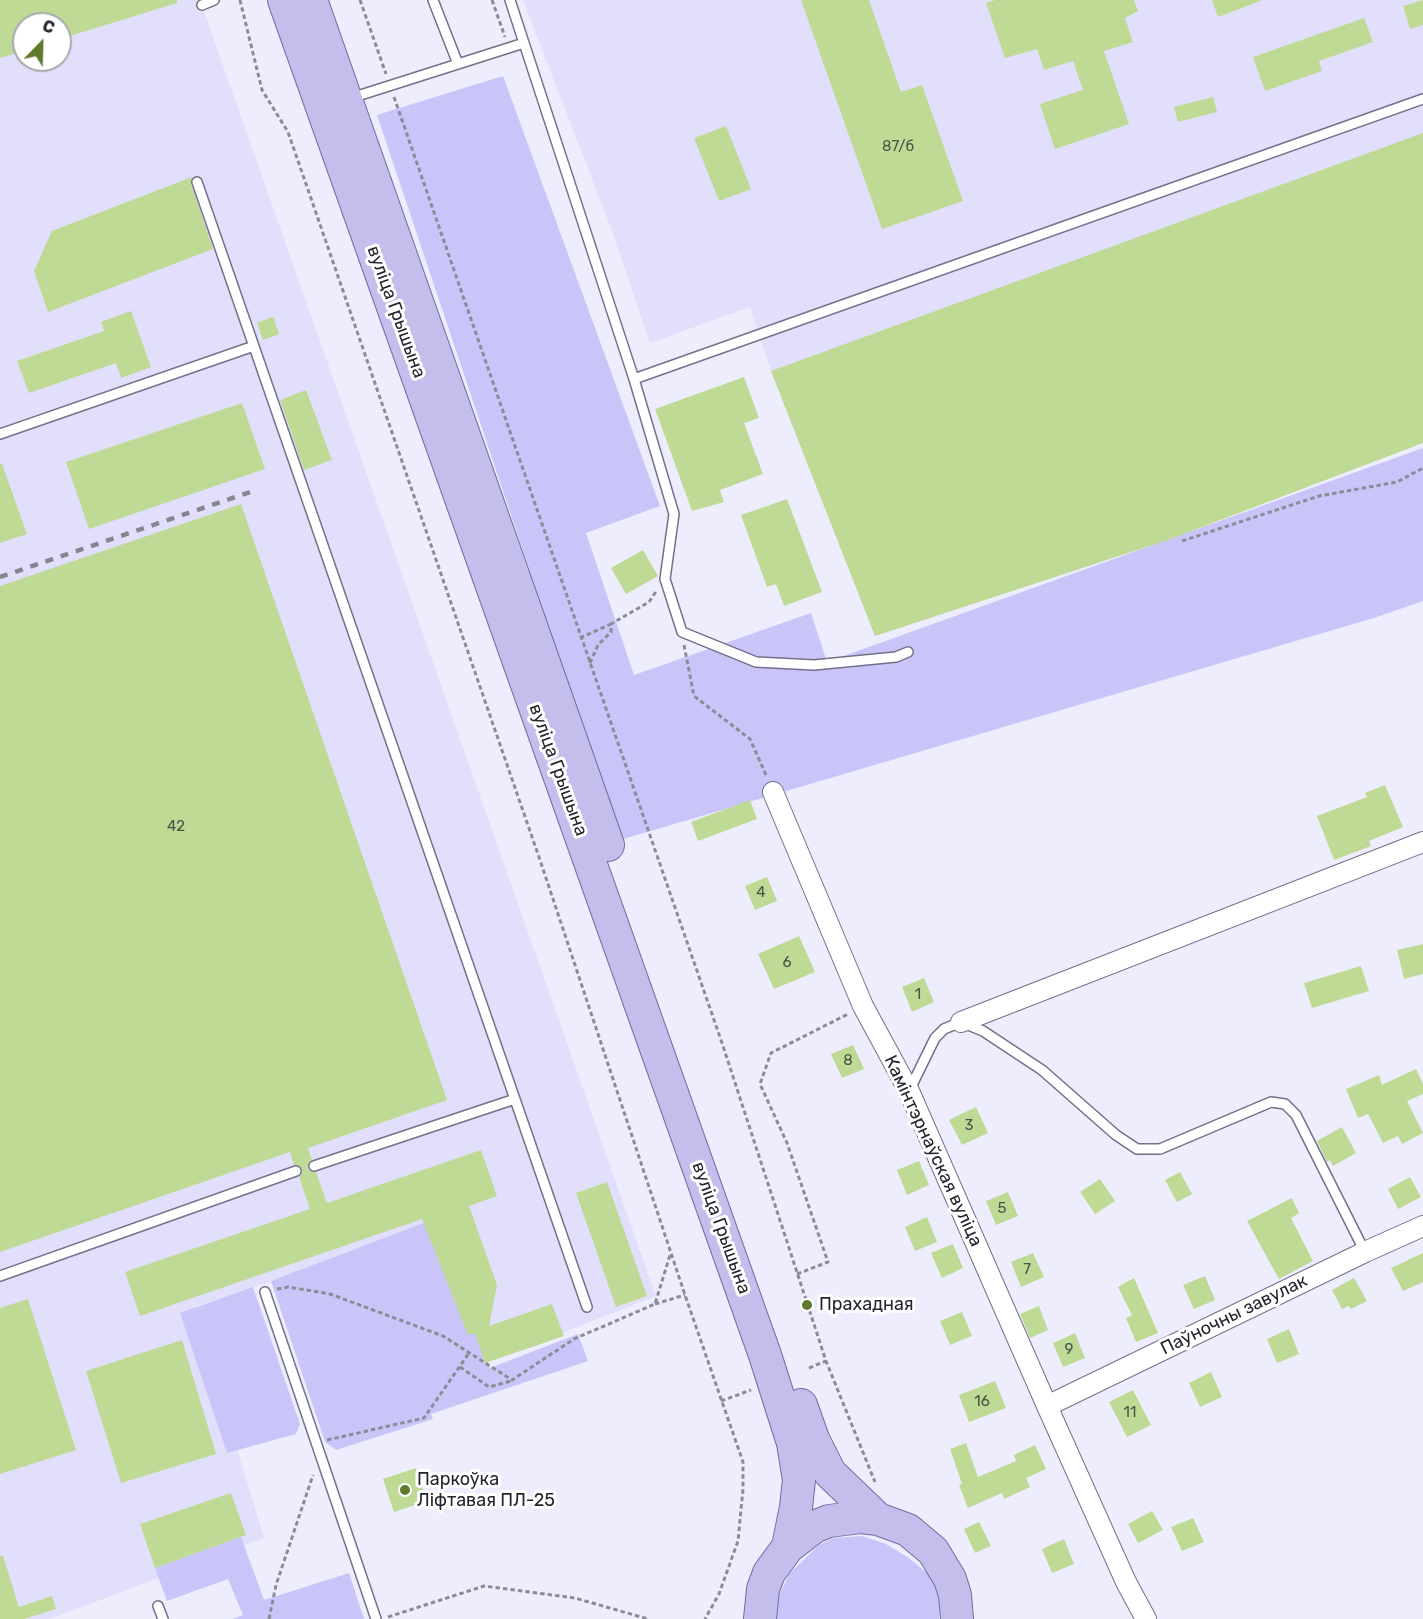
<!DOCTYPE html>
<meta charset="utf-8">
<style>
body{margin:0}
#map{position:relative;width:1423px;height:1619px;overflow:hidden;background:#eeedfe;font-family:Rubik,sans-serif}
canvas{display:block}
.north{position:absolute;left:12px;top:12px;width:60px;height:60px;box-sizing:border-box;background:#fff;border:2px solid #a8a8ac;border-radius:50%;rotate:23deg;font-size:16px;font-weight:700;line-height:24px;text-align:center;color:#26252f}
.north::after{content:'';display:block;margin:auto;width:21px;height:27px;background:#5f792d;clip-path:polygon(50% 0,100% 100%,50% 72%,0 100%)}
</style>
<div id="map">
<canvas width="1423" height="1619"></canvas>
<div class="north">С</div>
</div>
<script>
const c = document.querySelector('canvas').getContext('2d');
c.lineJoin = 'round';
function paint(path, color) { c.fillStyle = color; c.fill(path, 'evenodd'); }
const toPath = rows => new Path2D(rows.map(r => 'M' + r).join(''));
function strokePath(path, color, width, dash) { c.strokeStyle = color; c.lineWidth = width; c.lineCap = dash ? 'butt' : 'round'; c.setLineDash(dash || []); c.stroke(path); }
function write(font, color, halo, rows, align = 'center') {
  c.font = font + ' Rubik,sans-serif'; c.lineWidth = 6; c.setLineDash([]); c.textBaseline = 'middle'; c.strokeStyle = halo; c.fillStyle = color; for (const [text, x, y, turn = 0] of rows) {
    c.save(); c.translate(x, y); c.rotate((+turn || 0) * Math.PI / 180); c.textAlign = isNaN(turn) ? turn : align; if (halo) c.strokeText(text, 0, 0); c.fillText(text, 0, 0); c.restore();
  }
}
paint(toPath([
 [0,0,200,0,656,1296,458,1374,417,1233,194,1307,264,1538,50,1619,0,1619],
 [24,24,60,24,60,60,24,60],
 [523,0,1423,0,1423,438,875,636,771,371,750,307,650,343,612,231]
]), '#e1dffb');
paint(toPath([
 [503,76,660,506,586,533,634,675,811,613,827,662,1423,448,1423,601,1377,617,620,840,377,115],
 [434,1219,490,1368,578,1334,588,1361,431,1414,433,1419,336,1450,325,1442,271,1281],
 [253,1287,300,1424,296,1434,227,1453,180,1313],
 [862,1536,886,1544,909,1558,934,1579,940,1599,939,1619,771,1619,777,1599,790,1573,819,1545,834,1538],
 [241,1537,264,1600,349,1573,364,1619,233,1619,243,1615,228,1579,167,1601,155,1568]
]), '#cac5f9');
paint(toPath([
 [0,0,177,0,177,3,60,39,60,24,24,24,24,51,0,58],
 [801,0,869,0,901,92,922,85,963,201,882,229],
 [995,0,1134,0,1138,11,1125,18,1133,42,1104,51,1129,124,1055,149,1040,104,1083,90,1073,61,1044,70,1037,49,1005,58,986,3],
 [1212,0,1260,0,1260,1,1218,17],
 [1423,0,1423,25,1410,29,1403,6],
 [1364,18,1373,42,1319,61,1322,71,1265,91,1253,57],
 [1213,97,1217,112,1178,122,1174,107],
 [726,126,751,189,719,201,694,138],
 [1423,133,1423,443,1168,540,875,636,771,371],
 [192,177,191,184,213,249,48,312,34,271,52,231],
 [131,311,151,367,121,378,116,363,29,393,17,361,104,331,101,322],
 [273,317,279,334,263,340,257,323],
 [744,377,759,418,744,423,763,474,720,490,724,502,692,511,655,409],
 [306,390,332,460,304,470,280,400],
 [242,403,265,469,89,529,66,462],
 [0,464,2,464,27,534,0,543],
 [787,499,822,592,784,606,776,584,767,587,741,515],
 [241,504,447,1100,308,1148,312,1160,309,1162,307,1168,310,1171,316,1172,327,1203,481,1150,497,1196,469,1206,497,1285,489,1326,552,1304,564,1336,485,1363,475,1333,468,1335,422,1219,140,1316,125,1272,310,1209,299,1177,301,1175,302,1169,300,1166,294,1165,290,1152,0,1252,0,586],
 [643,550,658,576,626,594,611,568],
 [1385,785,1403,827,1369,841,1371,846,1334,860,1317,816,1367,797,1365,793],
 [750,800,757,819,698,841,691,822],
 [767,877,777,901,755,910,745,886],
 [799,936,815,972,774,989,758,954],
 [1423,944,1423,974,1404,979,1397,950],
 [1361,966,1369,991,1312,1008,1304,983],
 [924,978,934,1002,912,1012,902,987],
 [853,1045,864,1069,842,1078,831,1054],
 [1416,1069,1423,1084,1423,1094,1407,1101,1423,1133,1402,1144,1398,1136,1383,1143,1368,1114,1358,1118,1346,1089,1379,1075,1382,1085],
 [976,1107,988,1133,962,1145,949,1120],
 [1342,1127,1356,1153,1333,1166,1330,1160,1327,1162,1317,1141],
 [919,1161,929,1185,907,1195,897,1170],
 [1180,1172,1192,1194,1177,1202,1165,1180],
 [1410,1177,1421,1197,1398,1209,1388,1189],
 [1100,1179,1115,1201,1095,1214,1080,1192],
 [607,1182,647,1296,616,1307,576,1193],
 [1008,1192,1018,1216,996,1225,986,1201],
 [1292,1198,1299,1213,1291,1218,1313,1261,1279,1279,1247,1221],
 [927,1217,937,1242,915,1251,905,1227],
 [953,1244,963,1268,942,1278,931,1253],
 [1033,1253,1044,1277,1021,1287,1011,1262],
 [1423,1253,1423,1282,1403,1291,1391,1268],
 [1205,1276,1215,1300,1194,1309,1183,1285],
 [1134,1278,1158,1333,1136,1342,1126,1318,1132,1315,1118,1287],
 [1354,1278,1367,1301,1351,1309,1349,1306,1342,1309,1332,1290],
 [28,1299,76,1450,0,1474,0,1308],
 [1039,1306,1048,1330,1030,1338,1020,1314],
 [962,1312,972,1336,950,1345,940,1321],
 [1289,1329,1299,1354,1277,1363,1267,1339],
 [1075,1333,1085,1358,1063,1367,1053,1343],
 [182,1340,216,1454,121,1483,86,1371],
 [1211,1372,1222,1397,1200,1407,1189,1383],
 [995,1381,1006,1408,969,1422,959,1395],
 [1133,1390,1151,1425,1127,1437,1109,1402],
 [966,1443,978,1477,1016,1461,1014,1455,1035,1445,1046,1469,1026,1478,1030,1487,1004,1499,1002,1493,968,1508,959,1485,962,1484,950,1449],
 [416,1468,427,1501,394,1512,383,1479],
 [231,1493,246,1535,155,1568,140,1524],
 [1152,1511,1163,1530,1138,1543,1128,1524],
 [1193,1518,1204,1542,1182,1551,1171,1527],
 [979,1522,991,1546,975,1553,964,1529],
 [1064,1539,1074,1564,1052,1573,1042,1549],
 [0,1556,3,1556,19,1607,52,1596,56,1609,24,1619,0,1619]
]), '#beda95');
const lane = toPath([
 [433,0,458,64],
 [510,0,524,43],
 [202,5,214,0],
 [351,98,524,43,634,379,674,514,665,579,682,632,756,662,814,665,896,657,908,652],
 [197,182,587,1307],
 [634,379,1423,99],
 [0,434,254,346],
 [909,1091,935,1038,944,1029,961,1022,983,1031,1042,1070,1116,1135,1137,1149,1160,1149,1271,1102,1285,1104,1296,1115,1365,1252],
 [314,1166,515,1099],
 [0,1276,296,1171],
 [265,1292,376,1619],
 [158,1606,163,1619]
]);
const street = toPath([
 [773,792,863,1006,909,1091,1047,1406,1126,1582,1146,1619],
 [961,1022,1423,842],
 [1047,1406,1365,1252,1423,1226]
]);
const primary = toPath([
 [284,0,765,1355,793,1443,799,1480,796,1507,788,1547],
 [311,0,608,845],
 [801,1405,813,1439,830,1473,878,1519],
 [760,1619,763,1589,769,1573,788,1547,814,1527,829,1521,861,1517,878,1519,908,1530,933,1551,950,1579,955,1595,957,1619]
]);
strokePath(lane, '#737189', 12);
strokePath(street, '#737189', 22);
strokePath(primary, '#736ca2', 34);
strokePath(toPath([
 [240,0,262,90,288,132,540,860,685,1295,743,1462,743,1489,738,1541,719,1594,705,1619],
 [360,0,386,74],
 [492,0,505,37],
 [394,97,722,1043,826,1361,875,1482],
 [1182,541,1319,496,1397,482,1423,468],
 [580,638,611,624],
 [684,645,694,696,750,739,766,775],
 [590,663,598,645,611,632,611,624,649,602,657,590],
 [797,1274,828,1262,787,1143,760,1084,771,1053,848,1014],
 [277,1289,288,1287,330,1294,443,1336,512,1380,574,1339,655,1304,670,1255],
 [655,1304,685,1295],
 [460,1367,489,1387,511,1381],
 [809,1368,826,1361],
 [721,1401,751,1390],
 [327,1440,424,1418,469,1353],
 [388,1617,484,1586,575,1598,648,1619],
 [269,1619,276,1585,313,1475]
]), '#8c8b98', 3, [4.5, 3]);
strokePath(lane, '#fff', 9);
strokePath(street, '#fff', 20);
strokePath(primary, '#c4beec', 32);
strokePath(toPath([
 [0,577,256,490]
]), '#868592', 4.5, [8, 8]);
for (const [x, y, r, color] of [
 [807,1305,6,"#5f792d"],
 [405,1490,6,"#5f792d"]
]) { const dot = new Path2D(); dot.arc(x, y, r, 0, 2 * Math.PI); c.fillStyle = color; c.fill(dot); strokePath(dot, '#fff', 2); }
write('15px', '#4c5248', null, [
 ["87/б",898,147],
 ["42",176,827],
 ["4",761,893],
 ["6",787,963],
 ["1",918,995],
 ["8",848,1061],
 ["3",969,1126],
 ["5",1002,1209],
 ["7",1027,1270],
 ["9",1069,1350],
 ["16",982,1402],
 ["11",1130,1413]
]);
write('18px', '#26252f', '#fff', [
 ["вуліца Грышына",396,312,70],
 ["вуліца Грышына",558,770,70],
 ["Камінтэрнаўская вуліца",933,1151,65],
 ["вуліца Грышына",721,1228,70],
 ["Паўночны завулак",1234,1315,-26]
]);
write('18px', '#26252f', '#fff', [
 ["Прахадная",819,1305],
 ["Паркоўка",417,1480],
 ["Ліфтавая ПЛ-25",417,1501]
], 'left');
</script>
